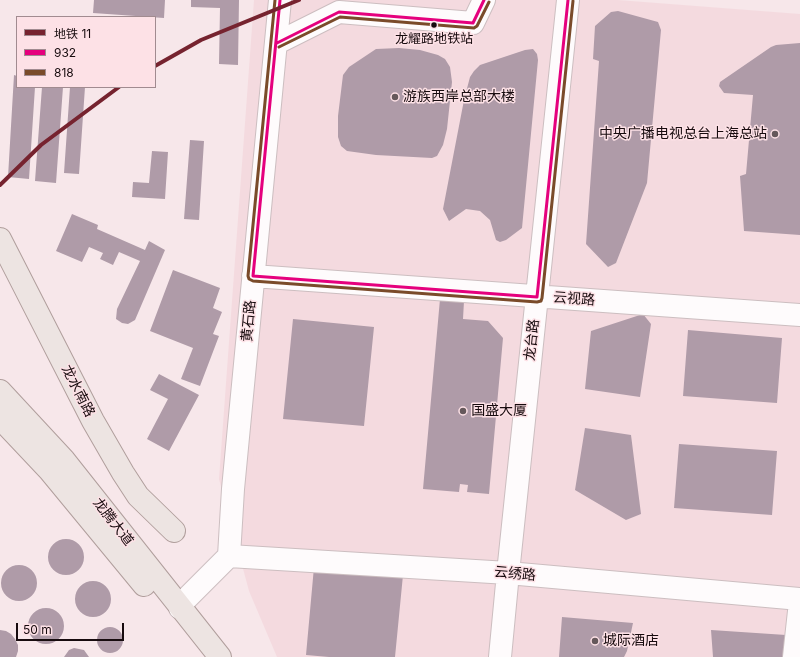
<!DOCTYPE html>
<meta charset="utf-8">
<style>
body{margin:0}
#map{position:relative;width:800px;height:657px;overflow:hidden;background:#f7e7ea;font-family:Inter,"Noto Sans SC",sans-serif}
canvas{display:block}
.legend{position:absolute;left:16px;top:16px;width:140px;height:72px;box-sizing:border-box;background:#fde1e6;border:1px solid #a18b90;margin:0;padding:5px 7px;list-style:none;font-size:12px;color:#170b0e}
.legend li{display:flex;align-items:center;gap:8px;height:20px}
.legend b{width:20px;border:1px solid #a18b90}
.scale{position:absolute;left:16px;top:623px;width:108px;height:18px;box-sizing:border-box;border:2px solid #170b0e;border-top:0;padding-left:5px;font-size:12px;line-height:14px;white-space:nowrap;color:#170b0e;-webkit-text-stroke:3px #fde1e6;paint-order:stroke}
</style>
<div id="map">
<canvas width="800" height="657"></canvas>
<ul class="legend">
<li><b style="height:5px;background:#76232f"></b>地铁 11</li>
<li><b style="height:5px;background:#e5007d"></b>932</li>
<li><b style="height:5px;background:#7a4b2a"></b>818</li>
</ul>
<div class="scale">50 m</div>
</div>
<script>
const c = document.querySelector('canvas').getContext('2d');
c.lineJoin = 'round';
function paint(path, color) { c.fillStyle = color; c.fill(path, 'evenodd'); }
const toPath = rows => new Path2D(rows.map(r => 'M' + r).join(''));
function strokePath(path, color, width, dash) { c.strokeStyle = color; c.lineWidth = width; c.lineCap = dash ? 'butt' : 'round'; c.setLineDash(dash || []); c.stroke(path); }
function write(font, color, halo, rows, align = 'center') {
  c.font = font + ' Inter,"Noto Sans SC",sans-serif'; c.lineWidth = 3; c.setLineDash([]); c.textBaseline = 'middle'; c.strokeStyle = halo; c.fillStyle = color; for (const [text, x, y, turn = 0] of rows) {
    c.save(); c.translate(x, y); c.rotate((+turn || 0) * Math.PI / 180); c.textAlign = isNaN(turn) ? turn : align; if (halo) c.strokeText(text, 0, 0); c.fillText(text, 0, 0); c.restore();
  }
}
paint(toPath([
 [254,0,618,0,800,14,800,657,277,657,249,591,219,479]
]), '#f4dadf');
paint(toPath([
 [94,0,165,0,164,18,93,13],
 [191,0,239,0,238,65,219,64,220,8,191,7],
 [618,11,658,22,661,30,647,183,616,263,608,267,586,244,599,61,593,59,595,26,611,12],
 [800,43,800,235,744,231,740,176,746,174,753,95,724,93,719,86,720,82,771,47,776,45],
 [399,48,420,50,438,55,445,59,450,67,452,82,447,129,443,145,437,156,432,158,376,155,347,151,341,146,338,137,338,116,343,75,349,67,376,49],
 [533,49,537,54,538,60,522,228,506,240,500,242,496,240,490,220,480,211,466,209,449,221,443,209,464,100,470,77,474,71,480,65,525,50],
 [14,75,17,76,17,87,35,87,29,179,8,177],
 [42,87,63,87,56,183,35,181],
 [70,87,85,87,79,174,64,173],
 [190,140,204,141,199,220,184,219],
 [152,151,168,152,165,199,132,197,133,182,149,183],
 [72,214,98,225,97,229,145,250,149,241,165,250,135,320,128,324,122,323,116,319,117,309,140,261,119,252,113,265,100,259,103,253,89,247,82,262,56,251],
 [173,270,220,288,213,308,222,312,213,334,219,336,200,386,181,379,193,348,150,331],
 [440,299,464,301,463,319,488,321,503,338,489,494,467,492,468,485,460,484,459,492,423,489],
 [643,314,651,324,640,397,585,389,591,331],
 [293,319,374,327,364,426,283,419],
 [688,330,782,338,777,403,683,396],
 [159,374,199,395,169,451,147,439,168,399,150,390],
 [585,428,631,435,641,514,626,520,575,490],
 [679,444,777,451,772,515,674,508],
 '48 557a18 18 0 1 1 36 0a18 18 0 1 1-36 0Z',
 '1 583a18 18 0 1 1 36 0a18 18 0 1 1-36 0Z',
 [314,567,403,575,395,657,329,657,306,655],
 '75 599a18 18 0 1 1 36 0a18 18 0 1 1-36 0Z',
 '28 626a18 18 0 1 1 36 0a18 18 0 1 1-36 0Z',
 [562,617,633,623,627,651,624,657,559,657],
 '97 640a13 13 0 1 1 26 0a13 13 0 1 1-26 0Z',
 [0,630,6,631,11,634,15,639,18,645,18,651,16,657,0,657],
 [711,630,786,635,785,657,713,657],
 [74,648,84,650,89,657,64,657,69,650]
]), '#af9ba8');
const minor = toPath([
 [277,43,339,12,473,23,484,0],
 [253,276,800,315],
 [229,556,508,573,800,599],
 [180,608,186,599,229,556,233,489,280,0],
 [500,657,508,573,568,0],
 [794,657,800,602]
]);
const major = toPath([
 [0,239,93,421,123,473,138,496,174,531],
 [0,391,64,460,220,657],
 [0,418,50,471,144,585]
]);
strokePath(minor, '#ccbec0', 24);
strokePath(major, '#b09e9c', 24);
strokePath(minor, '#fefbfc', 22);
strokePath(major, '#ede4e2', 22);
strokePath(toPath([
 [277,43,339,12,473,23,484,0],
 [253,276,537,297],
 [253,276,280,0],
 [537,297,568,0]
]), '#e5007d', 3);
strokePath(toPath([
 [275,0,248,276,249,279,253,281,537,302,541,301,542,298,573,1],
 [279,47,340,17,474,28,477,26,489,2]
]), '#7a4b2a', 3);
strokePath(toPath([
 [155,66,201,40,299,0],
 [0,185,41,145,119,87]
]), '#76232f', 4);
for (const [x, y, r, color] of [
 [434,25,3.5,"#170b0e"],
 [395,97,4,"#65585b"],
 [775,134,4,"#65585b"],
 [463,411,4,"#65585b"],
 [595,641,4,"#65585b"]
]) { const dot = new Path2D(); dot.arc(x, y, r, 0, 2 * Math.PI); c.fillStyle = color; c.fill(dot); strokePath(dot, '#fde1e6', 1.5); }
write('13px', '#170b0e', '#fde1e6', [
 ["龙耀路地铁站",434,39]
]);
write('14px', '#170b0e', '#fde1e6', [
 ["游族西岸总部大楼",403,97],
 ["中央广播电视总台上海总站",767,134,"right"],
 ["国盛大厦",471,411],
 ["城际酒店",603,641]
], 'left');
write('14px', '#170b0e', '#fde1e6', [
 ["云视路",574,299,4],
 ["黄石路",249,321,-85],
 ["龙台路",532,340,-84],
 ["龙水南路",78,391,63],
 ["龙腾大道",113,522,52],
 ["云绣路",515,574,5]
]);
</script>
